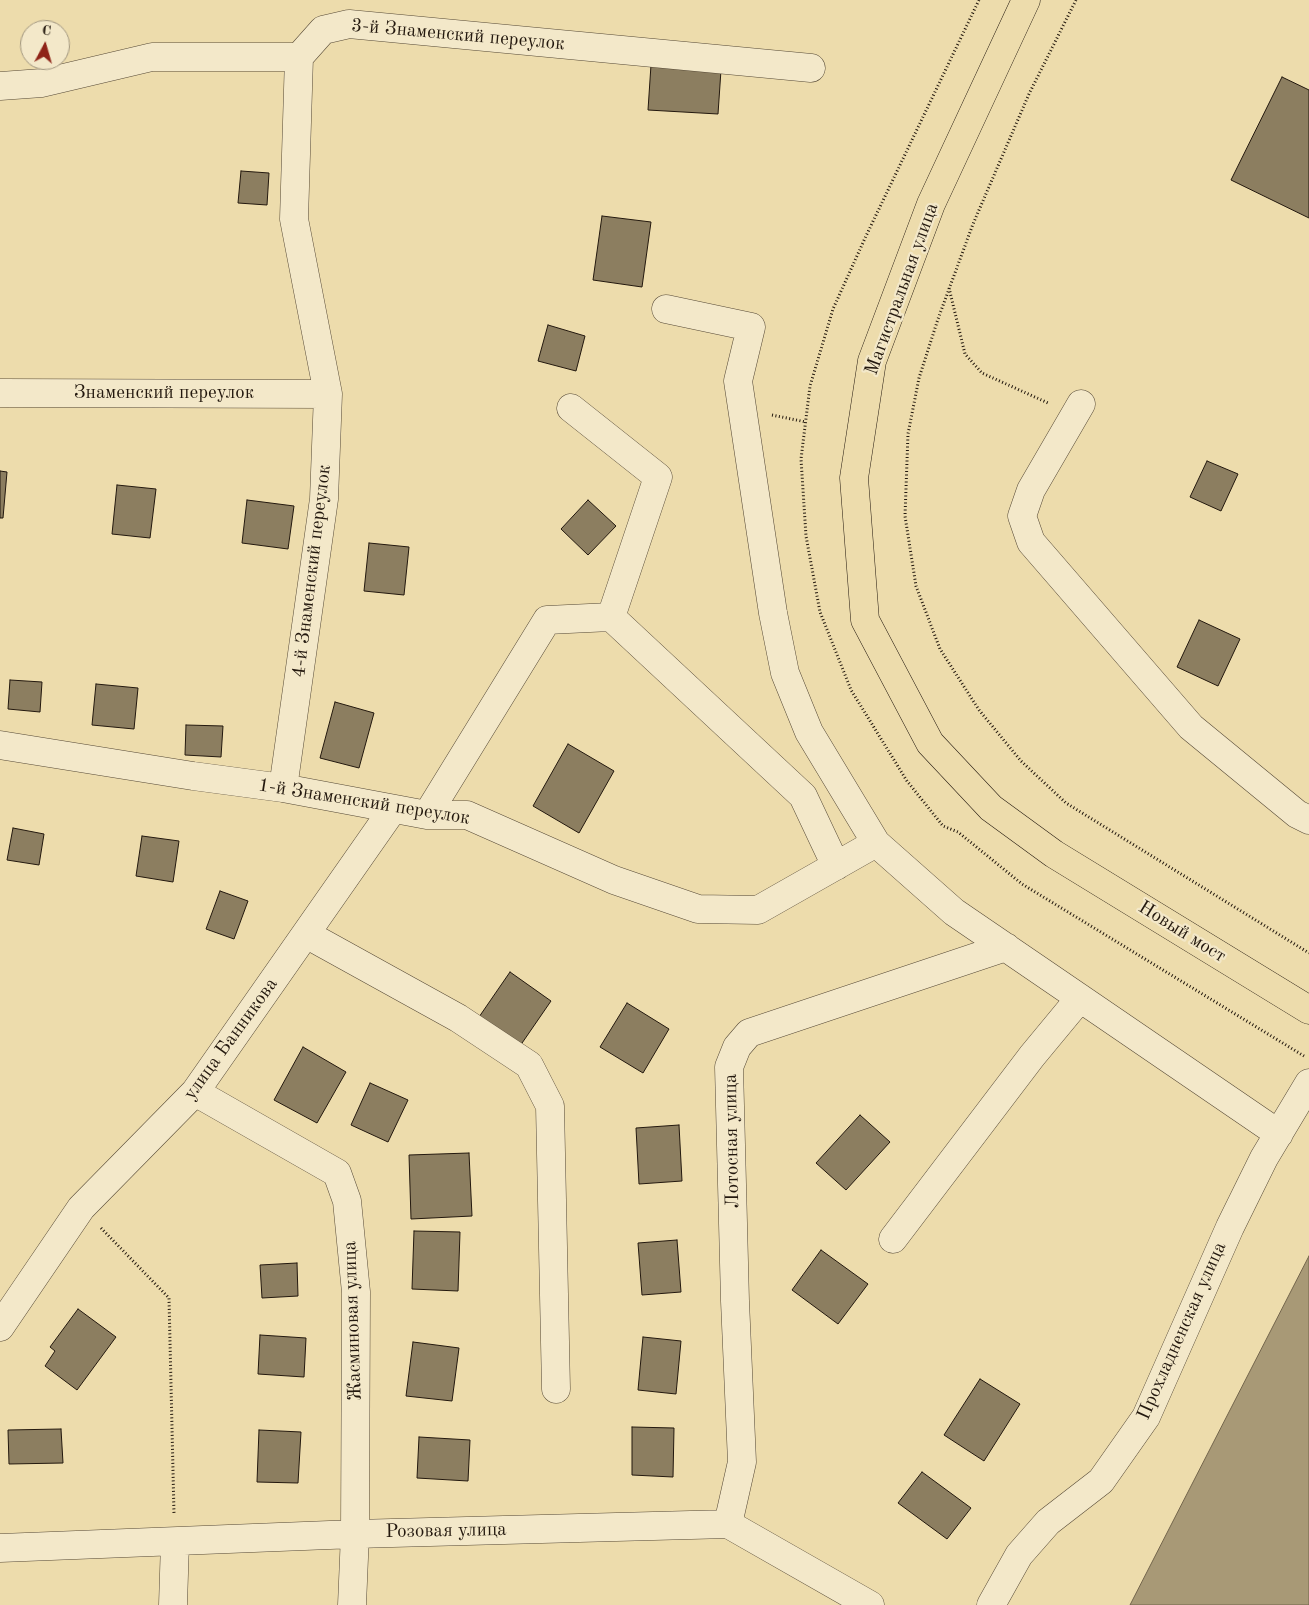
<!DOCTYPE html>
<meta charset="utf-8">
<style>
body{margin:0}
#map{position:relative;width:1309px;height:1605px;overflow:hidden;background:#eddcac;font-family:"Old Standard TT",serif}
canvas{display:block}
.north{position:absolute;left:20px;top:20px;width:50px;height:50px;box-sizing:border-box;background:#f3e8c9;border:1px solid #a0957e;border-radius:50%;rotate:6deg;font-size:14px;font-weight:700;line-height:20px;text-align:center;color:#23180e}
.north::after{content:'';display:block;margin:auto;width:18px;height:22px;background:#8f2418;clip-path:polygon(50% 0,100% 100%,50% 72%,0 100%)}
</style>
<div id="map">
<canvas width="1309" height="1605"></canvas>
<div class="north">С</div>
</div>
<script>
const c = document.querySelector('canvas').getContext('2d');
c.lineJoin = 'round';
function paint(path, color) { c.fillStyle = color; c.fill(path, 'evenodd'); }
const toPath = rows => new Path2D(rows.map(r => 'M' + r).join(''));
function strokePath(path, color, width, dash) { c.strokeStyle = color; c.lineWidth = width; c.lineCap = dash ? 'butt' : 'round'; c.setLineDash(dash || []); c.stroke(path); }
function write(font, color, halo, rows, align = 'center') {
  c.font = font + ' "Old Standard TT",serif'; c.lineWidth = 4.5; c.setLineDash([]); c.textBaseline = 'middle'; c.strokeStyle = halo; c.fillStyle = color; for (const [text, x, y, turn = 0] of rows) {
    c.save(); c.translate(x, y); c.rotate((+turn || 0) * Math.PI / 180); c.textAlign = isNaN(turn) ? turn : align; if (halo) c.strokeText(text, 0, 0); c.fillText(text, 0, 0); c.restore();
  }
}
const water = toPath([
 [1309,1256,1309,1605,1130,1605,1309,1256]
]);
paint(water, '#a89976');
strokePath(water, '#73654c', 1);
const building = toPath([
 [651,65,721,70,718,114,648,110,651,65],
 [1282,77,1309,90,1309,218,1231,180,1282,77],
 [241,171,269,173,267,205,238,203,241,171],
 [602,216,651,222,642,287,593,280,602,216],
 [548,325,585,336,576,371,538,361,548,325],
 [1207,461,1238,474,1221,511,1190,497,1207,461],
 [0,471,7,472,3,518,0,518,0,471],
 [117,485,156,489,150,538,112,534,117,485],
 [247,500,294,506,288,549,242,543,247,500],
 [588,500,616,526,588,555,561,529,588,500],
 [369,543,409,547,404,595,364,591,369,543],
 [1199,620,1240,639,1218,686,1177,667,1199,620],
 [10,680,42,682,40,712,8,709,10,680],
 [96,684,138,688,134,729,92,725,96,684],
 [335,702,374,713,359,768,320,758,335,702],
 [186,725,223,726,221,757,185,755,186,725],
 [568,744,614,771,579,833,533,806,568,744],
 [13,828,44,834,39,865,7,860,13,828],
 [142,836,179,841,173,882,136,876,142,836],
 [220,891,248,901,234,939,206,929,220,891],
 [510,972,551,1001,520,1046,479,1017,510,972],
 [627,1003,669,1029,643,1073,600,1047,627,1003],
 [303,1047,346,1072,317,1123,274,1100,303,1047],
 [370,1083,408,1100,388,1142,351,1125,370,1083],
 [860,1115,890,1142,846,1190,816,1163,860,1115],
 [679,1125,682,1181,639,1184,636,1128,679,1125],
 [469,1153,472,1216,411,1219,409,1155,469,1153],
 [414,1231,460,1232,458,1291,412,1289,414,1231],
 [677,1240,681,1292,642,1295,638,1243,677,1240],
 [821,1250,868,1284,838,1324,792,1290,821,1250],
 [297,1263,298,1296,262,1298,260,1265,297,1263],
 [78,1309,116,1337,77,1390,45,1366,55,1351,50,1347,78,1309],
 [260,1335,306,1338,304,1377,258,1374,260,1335],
 [643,1337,681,1341,676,1394,638,1390,643,1337],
 [413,1342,459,1348,452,1401,406,1396,413,1342],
 [980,1379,1020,1404,984,1461,944,1435,980,1379],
 [632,1427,674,1428,673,1477,632,1475,632,1427],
 [61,1429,63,1463,9,1464,8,1430,61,1429],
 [259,1430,301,1432,298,1483,257,1482,259,1430],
 [419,1437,470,1440,468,1481,417,1478,419,1437],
 [922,1472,971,1508,947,1539,898,1503,922,1472]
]);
paint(building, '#8c7e60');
strokePath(building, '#23180e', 1);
const minor = toPath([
 [0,86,42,83,152,57,299,57,323,30,349,24,811,68],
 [666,309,751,327,738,381,773,613,785,673,809,732,876,843,954,912,1279,1134],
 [0,393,328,394],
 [1081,404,1031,490,1022,516,1031,542,1191,727,1297,814,1309,820],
 [571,408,658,477,611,617],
 [0,745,193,776,283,788,427,815,467,815,614,880,698,909,758,910,876,843],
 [283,788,324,499,328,394,294,219,299,57],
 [427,815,547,620,611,617,803,796,836,866],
 [306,934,458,1018,529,1065,550,1106,556,1389],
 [195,1092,337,1173,347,1201,356,1292,355,1534,352,1605],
 [893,1239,1032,1056,1080,998],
 [0,1327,81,1208,195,1092,393,809],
 [728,1524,742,1462,735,1301,729,1067,737,1047,749,1033,1006,947],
 [0,1548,355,1534,728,1524,870,1605],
 [173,1605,175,1542],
 [991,1605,1019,1555,1048,1522,1101,1481,1146,1417,1230,1227,1264,1158,1309,1083]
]);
const highway = toPath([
 [1026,0,931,204,872,361,854,478,865,620,930,743,991,808,1054,854,1309,1010]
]);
strokePath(minor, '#564936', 29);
strokePath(highway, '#23180e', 29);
strokePath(toPath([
 [979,0,866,236,833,309,810,386,801,459,806,536,820,612,851,690,907,781,943,826,958,832,1022,884,1304,1056],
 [1076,0,1029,94,973,224,938,319,919,378,908,434,905,516,916,586,940,649,979,710,1021,761,1066,803,1309,953],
 [949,288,965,354,982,373,1048,403],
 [772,415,806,422],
 [101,1228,169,1298,174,1514]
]), '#23180e', 3, [1, 2.5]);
strokePath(minor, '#f3e8c9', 28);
strokePath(highway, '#eddcac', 28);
write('19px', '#23180e', '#f3e8c9', [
 ["3-й Знаменский переулок",458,35,5],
 ["Магистральная улица",902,289,-70],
 ["Знаменский переулок",164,393],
 ["4-й Знаменский переулок",312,571,-83],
 ["1-й Знаменский переулок",364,802,9],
 ["Новый мост",1182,932,32],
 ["улица Банникова",231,1039,-54],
 ["Лотосная улица",732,1141,-91],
 ["Жасминовая улица",353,1321,-92],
 ["Прохладненская улица",1182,1331,-66],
 ["Розовая улица",446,1531,-1]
]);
</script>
